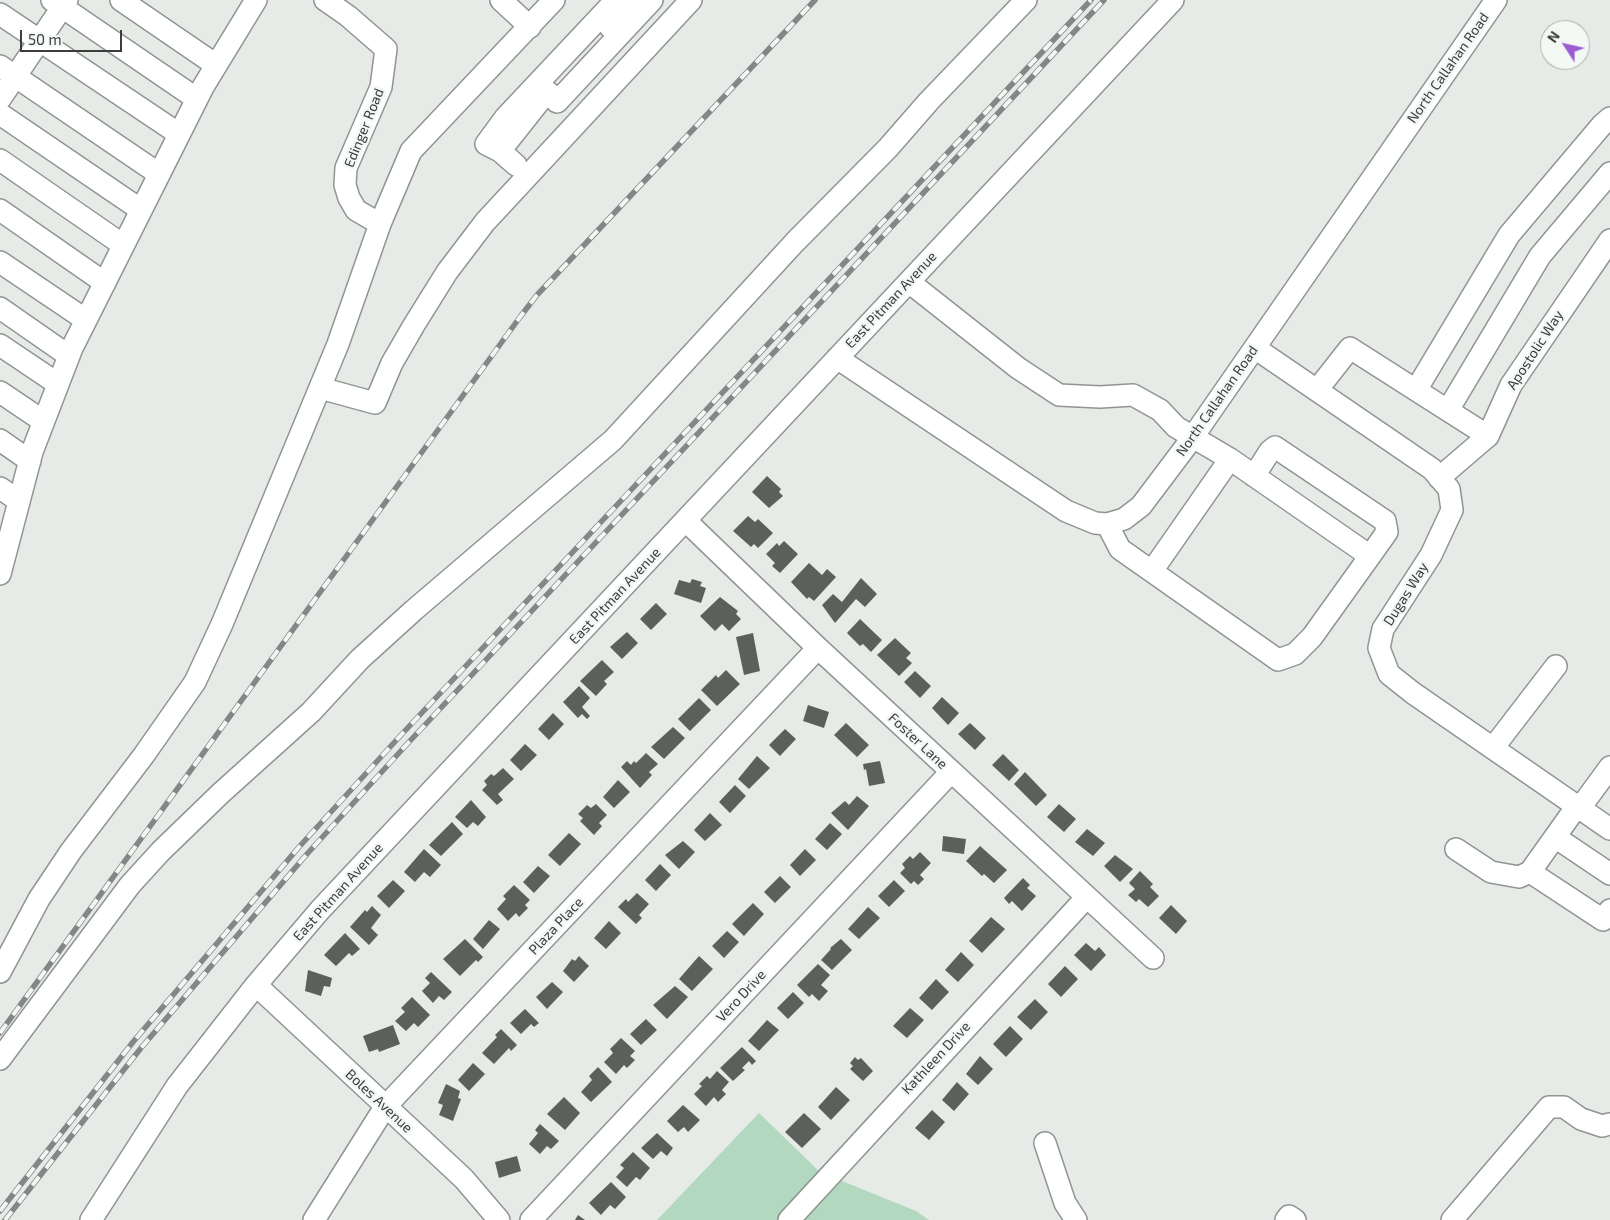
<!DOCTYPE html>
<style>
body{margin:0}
#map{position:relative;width:1610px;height:1220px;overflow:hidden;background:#e6ebe8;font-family:"Exo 2",sans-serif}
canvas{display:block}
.north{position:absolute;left:1540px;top:20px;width:50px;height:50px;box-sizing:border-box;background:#f3f8f5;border:1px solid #aaaeab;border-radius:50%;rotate:305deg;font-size:14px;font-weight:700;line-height:20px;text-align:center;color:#3c3e3c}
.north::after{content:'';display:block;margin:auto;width:18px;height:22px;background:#9b5bd1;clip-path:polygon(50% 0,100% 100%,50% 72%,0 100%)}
.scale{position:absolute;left:20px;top:30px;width:102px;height:22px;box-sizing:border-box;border:2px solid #3c3e3c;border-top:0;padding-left:6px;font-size:15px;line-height:18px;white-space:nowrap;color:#3c3e3c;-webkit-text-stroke:4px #f3f8f5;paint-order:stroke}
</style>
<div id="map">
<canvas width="1610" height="1220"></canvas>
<div class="north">N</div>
<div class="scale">50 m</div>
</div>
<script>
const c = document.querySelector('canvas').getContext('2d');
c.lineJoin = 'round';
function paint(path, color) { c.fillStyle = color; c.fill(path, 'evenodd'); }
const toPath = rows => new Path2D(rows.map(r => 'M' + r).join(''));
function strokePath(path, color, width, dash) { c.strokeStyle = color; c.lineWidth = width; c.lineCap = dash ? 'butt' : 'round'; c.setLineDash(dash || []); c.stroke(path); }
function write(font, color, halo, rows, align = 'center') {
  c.font = font + ' "Exo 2",sans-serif'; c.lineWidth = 5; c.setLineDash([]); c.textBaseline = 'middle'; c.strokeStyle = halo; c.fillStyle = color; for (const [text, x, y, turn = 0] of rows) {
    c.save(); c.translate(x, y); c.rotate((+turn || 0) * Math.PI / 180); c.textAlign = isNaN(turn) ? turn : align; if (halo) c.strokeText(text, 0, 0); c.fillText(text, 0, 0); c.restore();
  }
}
paint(toPath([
 [759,1113,820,1172,916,1211,929,1220,657,1220]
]), '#b2d9c0');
paint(toPath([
 [767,476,781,489,779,492,783,496,769,508,752,492],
 [748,516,755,522,758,519,773,533,758,548,754,544,751,547,733,531],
 [784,541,798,554,780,573,772,566,775,563,766,554,777,543,779,546],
 [809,563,822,575,827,569,836,577,814,601,809,597,807,599,791,582],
 [861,578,877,594,865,607,856,599,835,623,822,605,833,594,842,602],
 [692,579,702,582,700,586,706,588,701,603,674,594,679,580,690,583],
 [720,597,738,611,736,614,741,619,729,631,722,624,715,631,700,616],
 [656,603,667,614,651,630,640,619],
 [860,619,882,640,871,652,863,644,860,646,847,633],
 [627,632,638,643,622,659,610,647],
 [753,633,760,671,744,675,736,637],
 [895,638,911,653,906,658,912,663,899,676,877,655],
 [602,660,614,672,604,681,607,684,596,696,580,681],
 [726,670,740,684,717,706,701,690,716,675,718,678],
 [915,671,931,686,920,698,904,682],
 [579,686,590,698,582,707,590,716,587,719,582,714,578,718,563,702],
 [942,697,959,713,948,725,932,708],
 [699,698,711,710,690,731,678,719],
 [808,705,829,712,824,728,803,721],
 [553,713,564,724,549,740,538,729],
 [846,723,869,745,857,757,834,735],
 [970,723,986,738,975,750,958,734],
 [673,727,685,738,664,759,651,747],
 [785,729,796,739,780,756,769,745],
 [525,744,537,755,521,771,510,760],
 [646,753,658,764,649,772,652,775,640,788,621,767,627,761,631,765,634,761,636,763],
 [1003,754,1019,770,1009,781,992,765],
 [757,756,770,768,749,789,738,779],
 [880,761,885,783,869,786,866,769,864,770,863,764],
 [503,768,514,779,498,794,503,800,497,805,482,790,487,785,484,781,491,774,494,776],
 [1025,772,1047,795,1036,806,1014,784],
 [618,780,630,792,614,808,603,797],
 [735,785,746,796,730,813,719,802],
 [857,796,869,806,848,830,831,813,845,801,849,805],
 [471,800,486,817,478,826,473,822,467,828,455,817],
 [596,804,607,815,599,823,602,826,594,835,580,821,583,818,578,814,587,805,591,808],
 [1059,804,1076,819,1064,832,1047,817],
 [710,813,722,825,705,841,694,830],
 [452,822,463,834,441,856,429,845],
 [830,823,842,834,827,850,815,839],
 [1087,829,1105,843,1093,856,1075,842],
 [569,833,581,844,560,866,548,855],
 [943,836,966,839,964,854,942,851],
 [683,841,695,852,679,869,665,855],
 [980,846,1007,870,994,883,984,874,982,876,966,861],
 [424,849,441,865,430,877,424,872,415,882,404,872],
 [805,849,816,860,800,876,790,865],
 [920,852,931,863,920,875,924,879,918,885,914,881,911,884,900,873,905,868,902,864,910,856,913,859],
 [1115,855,1133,869,1120,882,1104,866],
 [660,864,671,875,656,891,645,880],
 [538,866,550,876,534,893,523,882],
 [1140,871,1153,884,1150,887,1159,896,1148,907,1139,899,1136,902,1128,895,1135,889,1129,883],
 [780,876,791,887,775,903,764,892],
 [1023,878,1030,885,1027,888,1036,896,1022,911,1012,901,1009,904,1004,898],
 [393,880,405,891,389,908,377,896],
 [894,880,905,891,889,907,878,896],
 [514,885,530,900,525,905,528,908,519,917,516,913,508,921,497,909,506,899,503,896],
 [637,893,649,904,639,915,642,918,636,924,618,907,626,899,628,902],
 [753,903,764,914,744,936,732,924],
 [1171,905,1187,921,1176,934,1159,918],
 [372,906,381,915,371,928,378,935,369,945,350,927,365,910,367,912],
 [868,907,880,918,859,939,848,929],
 [991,917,1005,929,982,953,969,941],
 [489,920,500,929,483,949,473,939],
 [609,921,621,933,606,949,594,938],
 [727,931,739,942,724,958,712,946],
 [345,933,360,949,352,956,349,953,336,966,324,955],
 [465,939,483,957,478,962,476,960,460,976,443,959],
 [841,939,852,950,832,970,821,960,831,949,830,948],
 [1086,943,1095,951,1099,947,1106,955,1091,971,1074,955],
 [961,952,974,965,958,982,945,970],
 [579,956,589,966,574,982,563,971,572,959,575,961],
 [699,956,713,969,692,991,679,979],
 [818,964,830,975,821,985,828,991,819,1001,812,994,809,997,797,985],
 [1065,966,1078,979,1061,997,1048,984],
 [308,970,332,978,330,987,324,986,321,996,305,991],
 [431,972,452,992,444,1000,439,996,433,1003,422,991,430,983,425,978],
 [936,979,949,992,932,1010,919,998],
 [552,982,563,992,547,1009,536,997],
 [675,986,688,997,667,1019,653,1005],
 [793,992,804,1003,788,1019,777,1008],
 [412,997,430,1015,418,1027,414,1023,406,1031,395,1021,405,1012,401,1008],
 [1035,999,1048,1012,1031,1030,1017,1017],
 [910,1008,924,1020,907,1038,893,1026],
 [525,1009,539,1023,534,1027,531,1024,521,1034,510,1023],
 [646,1019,657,1030,641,1045,630,1034],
 [767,1020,779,1030,759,1051,748,1041],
 [393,1025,400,1044,379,1052,378,1049,369,1052,363,1036],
 [1010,1026,1023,1039,1006,1057,993,1044],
 [501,1029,517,1045,511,1051,509,1048,494,1064,482,1053,497,1037,495,1035],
 [621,1038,635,1051,630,1056,635,1060,627,1068,624,1065,616,1074,604,1062,613,1053,610,1049],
 [742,1047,756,1061,752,1065,749,1061,742,1068,745,1070,733,1081,720,1068],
 [980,1056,993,1069,978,1085,966,1074],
 [855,1057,858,1060,861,1058,873,1071,863,1081,850,1069,853,1066,850,1063],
 [473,1063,485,1074,469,1091,458,1080],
 [598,1067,612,1082,591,1102,581,1092,592,1080,589,1076],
 [717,1071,729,1082,722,1090,726,1094,718,1102,714,1097,706,1106,694,1094,702,1086,699,1084,707,1076,710,1079],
 [957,1082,969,1094,954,1111,942,1100],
 [446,1084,460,1091,458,1098,461,1099,453,1121,439,1115,443,1105,438,1103],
 [836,1087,850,1100,831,1120,818,1107],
 [564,1097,580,1113,565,1130,547,1114],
 [683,1105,700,1120,688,1132,684,1127,678,1132,667,1121],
 [932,1110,945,1122,929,1140,915,1128],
 [804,1113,821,1129,802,1148,785,1132],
 [540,1124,559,1141,551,1149,547,1146,540,1154,529,1144,538,1133,535,1130],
 [657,1133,673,1148,667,1156,661,1151,653,1159,641,1148],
 [633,1152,650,1168,640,1180,636,1177,627,1187,616,1177,624,1168,620,1165],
 [517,1156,521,1171,499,1178,495,1162],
 [611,1182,626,1197,615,1209,610,1205,601,1215,589,1203],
 [578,1215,585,1220,575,1220]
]), '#5b605d');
const minor = toPath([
 [52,0,197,99],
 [121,0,216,65],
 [325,0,348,16,386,49,381,87,346,168,345,185,349,198,356,210,380,224],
 [501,0,530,27],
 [0,14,179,134],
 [610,27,635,0],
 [0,66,159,174],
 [548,92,557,102,652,0],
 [0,99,67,0],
 [0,114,141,210],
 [500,151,542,98],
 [0,160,123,245],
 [516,165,500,151,486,144,505,118,616,0],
 [0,210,105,283],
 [0,262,86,320],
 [909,282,1018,368,1059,395,1100,397,1133,395,1160,410,1176,427,1230,459,1370,556,1312,637,1295,654,1278,660,1120,549,1107,524],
 [0,308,69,356],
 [0,345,58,384],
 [1255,348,1432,469,1449,489,1452,510,1431,555,1383,629,1379,648,1389,674,1413,693,1610,829],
 [837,358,1066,511,1095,523,1107,524,1124,519,1141,506,1190,441,1496,0],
 [320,388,375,403,392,363,414,325,447,272,485,222,691,0],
 [1317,390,1350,348,1488,436],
 [1416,390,1509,235,1602,125,1610,118],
 [0,392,43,421],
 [1448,410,1540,256,1610,173],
 [0,440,30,461],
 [1254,476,1270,451,1275,447,1385,521,1387,532,1370,556],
 [1439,478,1488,436,1511,385,1610,240],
 [0,488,19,501],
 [686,521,818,648,1153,958],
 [1152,571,1230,459],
 [0,574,32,452,72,348,203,87,256,0],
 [1493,748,1556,666],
 [1610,767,1580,808,1572,813,1530,872,1603,920,1610,910],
 [1555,837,1610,874],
 [1456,849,1491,872,1519,877,1530,872],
 [0,972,39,899,71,851,144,755,195,682,222,624,338,344,380,224,411,151,554,0],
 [256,985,464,1179,499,1220],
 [0,1059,130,885,161,851,221,793,311,712,360,659,414,610,613,440,795,242,888,148,929,101,1026,0],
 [1045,1143,1065,1203,1076,1220],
 [91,1220,177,1086,256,985,320,910,1173,0],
 [314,1220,385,1107,818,648],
 [531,1220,951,772],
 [789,1220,1086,898],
 [1286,1220,1289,1216,1295,1220],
 [1452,1220,1549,1107,1564,1107,1581,1119,1602,1126,1610,1124]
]);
strokePath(minor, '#909591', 24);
strokePath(minor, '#fff', 21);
const rail = toPath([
 [0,1033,520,317,537,295,815,0],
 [0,1211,133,1042,299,847,401,735,1091,0],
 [5,1220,141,1048,307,854,408,743,1104,0]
]);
strokePath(rail, '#848785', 5.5);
strokePath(rail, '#f3f8f5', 4, [11]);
write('14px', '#3c3e3c', '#f3f8f5', [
 ["North Callahan Road",1448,68,-55],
 ["Edinger Road",364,128,-68],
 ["East Pitman Avenue",891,300,-47],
 ["Apostolic Way",1535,350,-57],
 ["North Callahan Road",1217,401,-55],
 ["Dugas Way",1406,594,-58],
 ["East Pitman Avenue",615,596,-47],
 ["Foster Lane",918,741,43],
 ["East Pitman Avenue",338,892,-48],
 ["Plaza Place",556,926,-47],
 ["Vero Drive",741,996,-47],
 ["Kathleen Drive",936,1058,-47],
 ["Boles Avenue",379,1101,43]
]);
</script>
